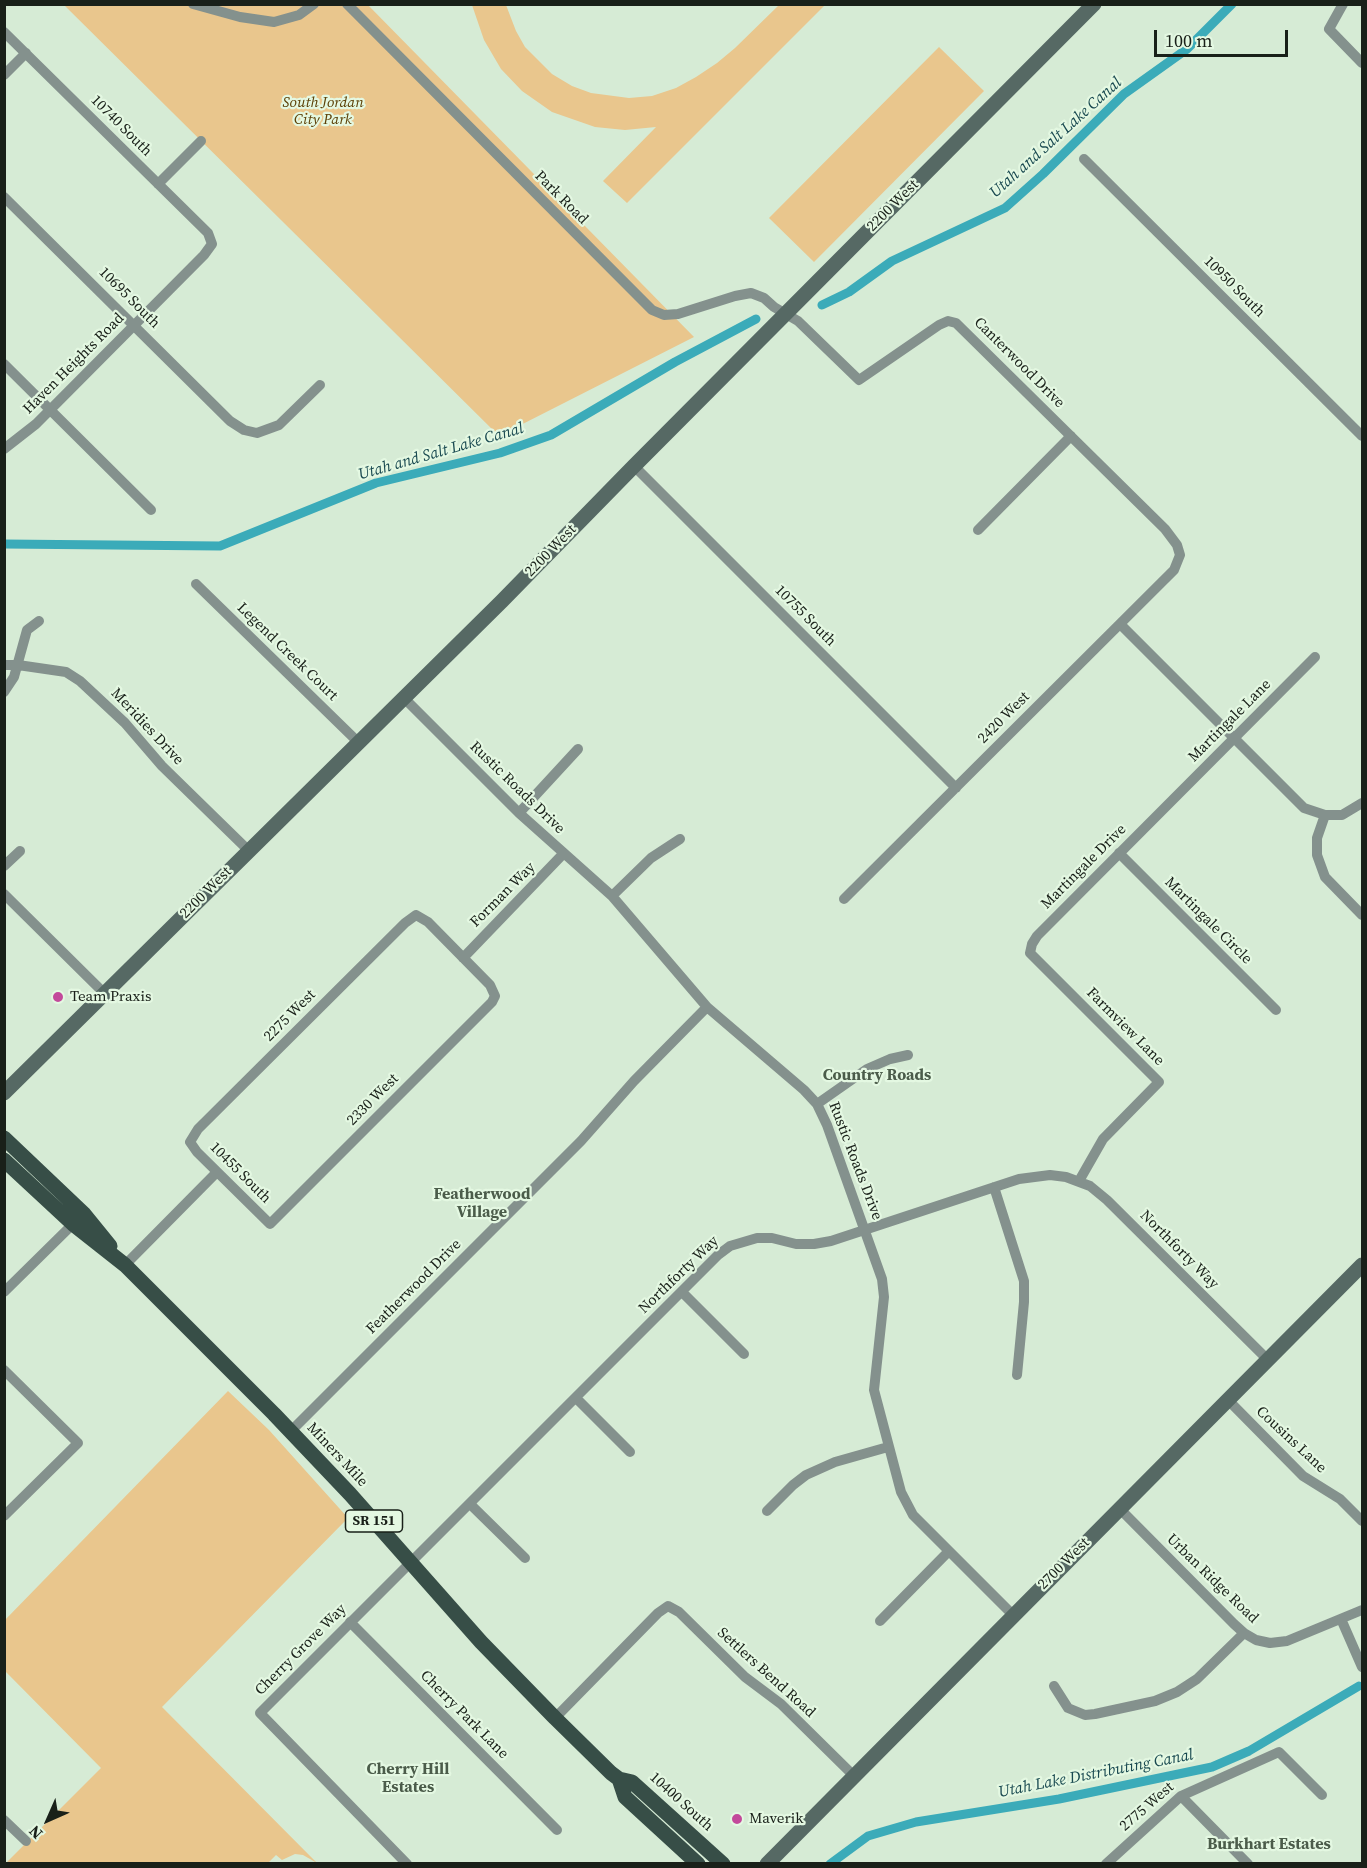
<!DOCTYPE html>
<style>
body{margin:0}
#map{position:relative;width:1367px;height:1868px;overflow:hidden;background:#d6ebd5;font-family:"Source Serif 4",serif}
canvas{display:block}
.frame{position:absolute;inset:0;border:6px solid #192019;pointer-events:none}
.north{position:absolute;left:18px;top:1790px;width:60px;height:60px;-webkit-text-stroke:4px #e4f8e2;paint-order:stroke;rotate:225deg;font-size:16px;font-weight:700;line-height:24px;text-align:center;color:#192019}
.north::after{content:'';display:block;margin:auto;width:21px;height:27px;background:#192019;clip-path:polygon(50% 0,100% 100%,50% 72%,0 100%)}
.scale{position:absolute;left:1154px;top:30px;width:134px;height:27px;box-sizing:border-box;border:3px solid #192019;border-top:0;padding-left:8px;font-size:18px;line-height:21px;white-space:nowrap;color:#192019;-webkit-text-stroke:4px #e4f8e2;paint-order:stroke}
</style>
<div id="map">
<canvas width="1367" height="1868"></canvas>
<div class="frame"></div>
<div class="north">N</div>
<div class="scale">100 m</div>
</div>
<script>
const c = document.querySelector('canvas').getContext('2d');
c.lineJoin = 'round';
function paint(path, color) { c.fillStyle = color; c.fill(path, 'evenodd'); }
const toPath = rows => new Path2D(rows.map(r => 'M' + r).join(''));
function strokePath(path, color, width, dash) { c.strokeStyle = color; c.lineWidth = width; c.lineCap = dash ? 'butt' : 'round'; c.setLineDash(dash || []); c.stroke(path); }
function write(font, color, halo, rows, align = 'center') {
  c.font = font + ' "Source Serif 4",serif'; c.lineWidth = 4.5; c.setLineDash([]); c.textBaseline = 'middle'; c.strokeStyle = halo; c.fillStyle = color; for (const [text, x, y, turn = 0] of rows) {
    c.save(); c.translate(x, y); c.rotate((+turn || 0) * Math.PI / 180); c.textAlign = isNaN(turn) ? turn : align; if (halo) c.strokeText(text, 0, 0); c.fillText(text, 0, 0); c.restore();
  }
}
paint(toPath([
 [64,5,368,5,694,337,499,436],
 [472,5,506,5,516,31,525,47,552,74,572,86,591,93,629,98,652,96,676,88,696,77,717,63,735,48,779,5,825,5,627,203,603,181,656,127,625,130,595,127,552,112,522,91,501,69,484,40],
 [939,47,984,91,814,262,769,218],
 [228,1391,269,1430,348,1518,162,1707,317,1863,303,1855,295,1854,282,1860,276,1855,267,1864,6,1863,101,1768,5,1671,4,1621]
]), '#e9c68d');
strokePath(toPath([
 [822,305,849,292,892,261,1005,208,1043,174,1124,94,1187,49,1232,4],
 [4,544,220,546,376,483,500,453,551,435,675,362,756,319],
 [830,1864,868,1836,916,1822,1059,1799,1212,1767,1249,1751,1359,1686]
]), '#3babb9', 9);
strokePath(toPath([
 [193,4,240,17,274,22,299,15,314,4],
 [347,4,652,310,664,315,678,314,735,296,751,293,764,298,774,307,798,321,859,380,939,325,948,321,956,323,1165,529,1177,545,1180,555,1174,570,844,899],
 [1343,4,1329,29,1362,63],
 [4,32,208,233,212,244,204,255,36,424,4,449],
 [4,75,26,53],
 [1084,159,1362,436],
 [158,184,201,141],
 [4,197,230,421,244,430,257,433,279,425,320,385],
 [4,364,151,510],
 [634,466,956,788],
 [978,530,1071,436],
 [196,584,358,742],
 [1120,624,1304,808,1325,815,1342,815,1362,803],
 [4,665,18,665,66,672,80,681,125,723,162,766,248,850],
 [4,692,14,677,27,630,39,621],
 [403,697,519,813,612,896,707,1007,804,1090,817,1104,827,1125,882,1279,884,1297,874,1390,901,1492,913,1515,1013,1615],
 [519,813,578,749],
 [1325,815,1317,838,1317,855,1325,877,1362,915],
 [1119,853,1276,1010],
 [4,866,20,851],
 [4,894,104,993],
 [612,896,651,858,680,839],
 [416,915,428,922,490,985,495,996,492,1002,270,1224,197,1152,190,1142,198,1129,405,923,416,915],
 [463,958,564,853],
 [817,1104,867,1069,890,1059,908,1055],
 [1079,1181,1103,1139,1159,1082,1030,953,1032,944,1037,936,1315,657],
 [994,1187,1024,1281,1024,1302,1017,1375],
 [125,1265,217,1172],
 [4,1292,73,1224],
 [682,1292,744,1354],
 [4,1370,78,1443,4,1516],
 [576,1398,630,1452],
 [1228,1400,1303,1476,1340,1499,1362,1521],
 [291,1431,581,1141,634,1081,707,1007],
 [470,1504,525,1558],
 [1120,1509,1234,1624,1244,1633,1256,1640,1270,1643,1287,1641,1362,1610],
 [767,1511,793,1485,806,1475,835,1462,888,1447],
 [1341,1619,1362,1667],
 [880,1621,949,1551],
 [350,1622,557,1830],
 [1054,1686,1068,1708,1085,1715,1095,1714,1155,1701,1177,1692,1197,1679,1244,1633],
 [555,1718,658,1613,668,1606,679,1612,745,1677,781,1704,853,1775],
 [1181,1796,1248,1864],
 [4,1820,26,1841],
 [407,1864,260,1713,718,1255,730,1246,757,1238,772,1238,796,1244,814,1244,831,1241,1019,1179,1050,1175,1066,1177,1090,1186,1107,1200,1268,1360],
 [1106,1864,1181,1796,1279,1752,1322,1795]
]), '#84918d', 10);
strokePath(toPath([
 [4,1093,502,601,634,466,1094,4],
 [767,1864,1362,1265]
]), '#566964', 15);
strokePath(toPath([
 [4,1138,84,1214,110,1246],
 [4,1160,73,1224,125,1265,274,1414,350,1494,481,1642,555,1718,611,1773,619,1779,632,1782,723,1864],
 [619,1779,625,1797,698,1864]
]), '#374e47', 15);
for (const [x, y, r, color] of [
 [58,997,6,"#c3499b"],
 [737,1819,6,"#c3499b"]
]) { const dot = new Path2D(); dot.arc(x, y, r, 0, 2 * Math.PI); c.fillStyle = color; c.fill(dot); strokePath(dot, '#e4f8e2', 2); }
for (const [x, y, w] of [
 [374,1521,57]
]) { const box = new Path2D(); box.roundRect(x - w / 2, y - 11, w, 22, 4.5); c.fillStyle = '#e4f8e2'; c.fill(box); strokePath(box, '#192019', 1.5); }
write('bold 14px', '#192019', null, [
 ["SR 151",374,1521]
]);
write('italic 15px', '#5c4006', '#e4f8e2', [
 ["South Jordan",323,103],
 ["City Park",323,120]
]);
write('15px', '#192019', '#e4f8e2', [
 ["10740 South",121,126,45],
 ["Park Road",561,198,45],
 ["2200 West",893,206,-45],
 ["10950 South",1234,287,45],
 ["10695 South",129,298,45],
 ["Canterwood Drive",1019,363,45],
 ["Haven Heights Road",74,364,-45],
 ["2200 West",551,551,-46],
 ["10755 South",805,616,45],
 ["Legend Creek Court",287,652,44],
 ["2420 West",1004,718,-45],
 ["Martingale Lane",1230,721,-45],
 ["Meridies Drive",147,727,47],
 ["Rustic Roads Drive",517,788,44],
 ["Martingale Drive",1084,867,-45],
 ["2200 West",206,893,-45],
 ["Forman Way",503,895,-45],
 ["Martingale Circle",1208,921,45],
 ["2275 West",290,1016,-45],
 ["Farmview Lane",1125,1027,45],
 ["2330 West",373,1100,-45],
 ["Rustic Roads Drive",855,1161,69],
 ["10455 South",240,1173,45],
 ["Northforty Way",1179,1250,45],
 ["Northforty Way",679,1275,-44],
 ["Featherwood Drive",414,1287,-45],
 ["Cousins Lane",1291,1440,43],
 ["Miners Mile",337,1455,47],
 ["2700 West",1064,1564,-45],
 ["Urban Ridge Road",1212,1579,44],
 ["Cherry Grove Way",301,1650,-45],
 ["Settlers Bend Road",766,1673,42],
 ["Cherry Park Lane",464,1715,45],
 ["10400 South",681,1802,42],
 ["2775 West",1147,1807,-41]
]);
write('15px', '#192019', '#e4f8e2', [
 ["Team Praxis",70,997],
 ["Maverik",749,1819]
], 'left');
write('italic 16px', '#194950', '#e4f8e2', [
 ["Utah and Salt Lake Canal",1056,138,-42],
 ["Utah and Salt Lake Canal",441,452,-16],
 ["Utah Lake Distributing Canal",1096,1774,-11]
]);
write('bold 16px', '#4b5c4a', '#e4f8e2', [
 ["Country Roads",877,1076],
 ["Featherwood",482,1195],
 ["Village",482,1213],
 ["Cherry Hill",408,1770],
 ["Estates",408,1788],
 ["Burkhart Estates",1269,1845]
]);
</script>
